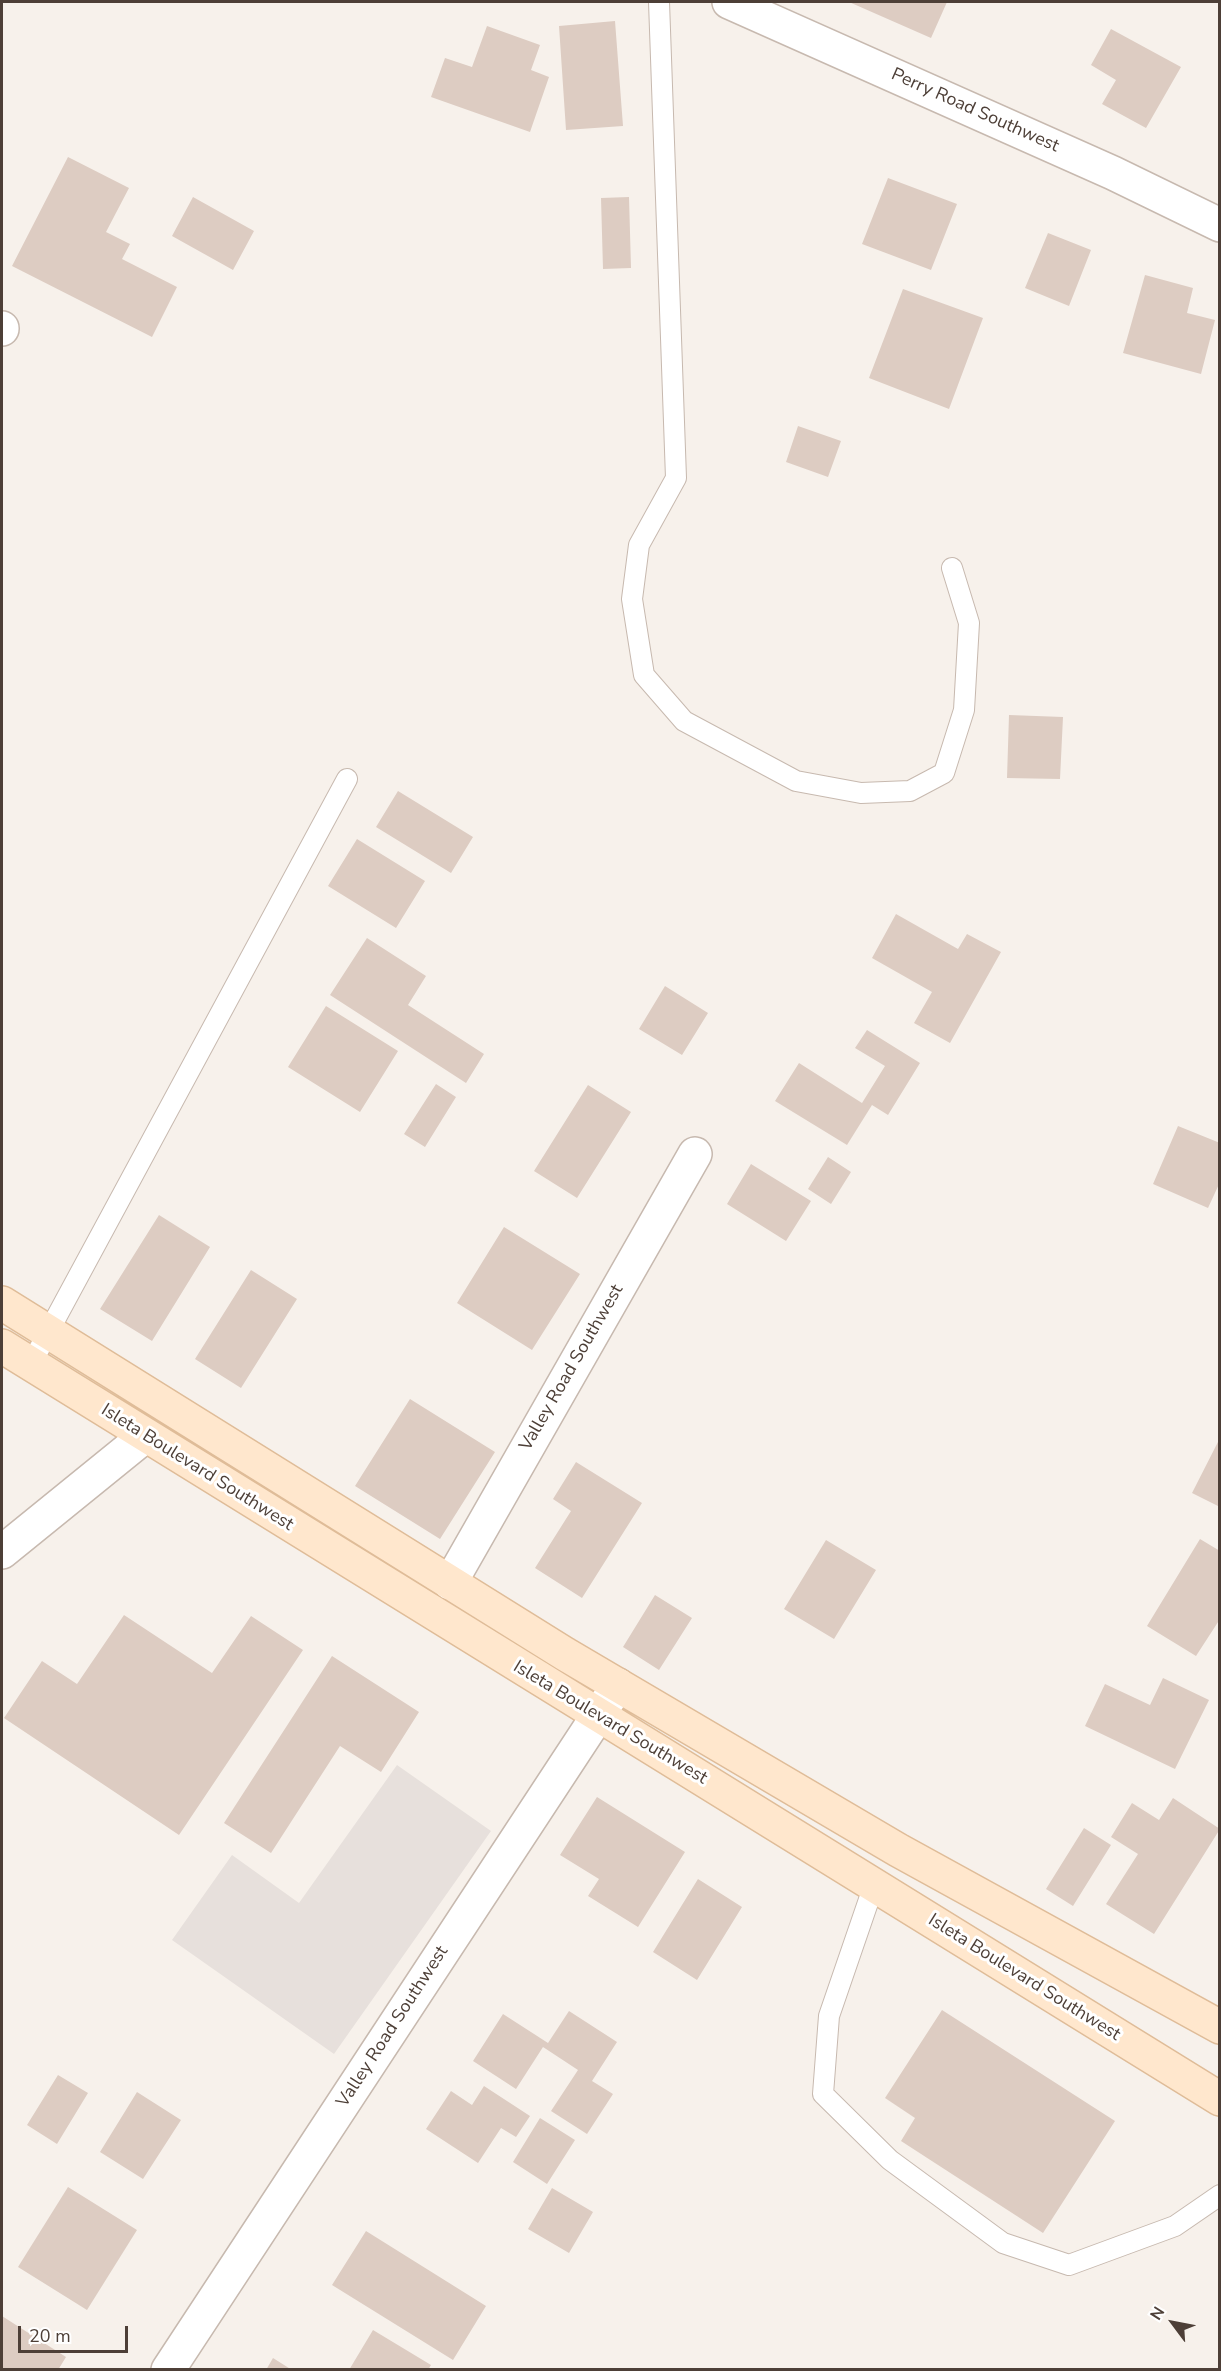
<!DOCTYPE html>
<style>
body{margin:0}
#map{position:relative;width:1221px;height:2371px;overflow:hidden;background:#f7f1eb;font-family:"Nunito Sans",sans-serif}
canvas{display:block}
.frame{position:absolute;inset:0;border:3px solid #4d3f37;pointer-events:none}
.north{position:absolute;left:1143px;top:2293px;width:60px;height:60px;-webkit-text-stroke:4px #fff;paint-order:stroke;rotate:302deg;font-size:16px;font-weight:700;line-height:24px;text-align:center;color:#4d3f37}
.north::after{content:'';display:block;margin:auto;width:21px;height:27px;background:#4d3f37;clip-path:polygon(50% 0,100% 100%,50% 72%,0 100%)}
.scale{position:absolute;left:18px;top:2326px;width:110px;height:27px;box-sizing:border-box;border:3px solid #4d3f37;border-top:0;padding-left:8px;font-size:18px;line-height:21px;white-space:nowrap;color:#4d3f37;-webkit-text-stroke:4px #fff;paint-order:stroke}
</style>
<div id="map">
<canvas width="1221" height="2371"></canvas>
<div class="frame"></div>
<div class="north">N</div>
<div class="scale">20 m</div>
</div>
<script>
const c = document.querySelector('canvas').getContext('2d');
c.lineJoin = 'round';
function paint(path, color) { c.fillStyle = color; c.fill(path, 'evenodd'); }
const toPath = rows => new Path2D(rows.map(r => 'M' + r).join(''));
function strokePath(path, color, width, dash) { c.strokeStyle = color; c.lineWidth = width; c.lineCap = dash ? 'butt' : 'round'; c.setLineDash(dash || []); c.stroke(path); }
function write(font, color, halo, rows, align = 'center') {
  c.font = font + ' "Nunito Sans",sans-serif'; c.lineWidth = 6; c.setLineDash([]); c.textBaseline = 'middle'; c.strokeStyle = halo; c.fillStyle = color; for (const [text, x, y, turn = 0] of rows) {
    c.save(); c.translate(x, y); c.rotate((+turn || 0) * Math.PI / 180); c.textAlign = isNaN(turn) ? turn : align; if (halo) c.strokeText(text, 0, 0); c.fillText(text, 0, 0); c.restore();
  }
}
paint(toPath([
 [397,1765,491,1831,334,2054,172,1940,232,1855,299,1903]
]), '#e7e0dc');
paint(toPath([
 [849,2,947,2,931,38],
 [615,21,623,126,566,130,559,26],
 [487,26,540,45,531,70,549,77,530,132,431,97,445,58,472,67],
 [1111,29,1181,67,1146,128,1102,104,1116,80,1091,65],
 [68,157,129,188,106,232,130,244,122,259,177,287,152,337,12,266],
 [888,178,957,204,931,270,862,244],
 [193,197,254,231,233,270,172,236],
 [629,197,631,268,603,269,601,198],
 [1048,233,1091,250,1069,306,1025,288],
 [1145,275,1193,288,1187,313,1215,320,1201,374,1123,353],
 [903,289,983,318,949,409,869,378],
 [798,426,841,441,828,477,786,462],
 [1009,715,1063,717,1060,779,1007,778],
 [398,791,473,837,451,873,376,827],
 [357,839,425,881,396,928,328,886],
 [896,914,958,949,967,934,1001,952,950,1043,914,1023,932,992,872,958],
 [367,938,426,976,408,1005,484,1054,466,1083,330,995],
 [665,986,708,1013,682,1055,639,1029],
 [326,1006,398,1051,360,1112,288,1067],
 [867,1030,920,1063,888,1115,872,1105,847,1145,775,1101,799,1063,862,1103,885,1066,855,1048],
 [436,1084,456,1097,425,1147,404,1134],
 [588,1085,631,1112,577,1198,534,1171],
 [1178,1126,1220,1143,1220,1182,1208,1208,1153,1184],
 [828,1157,851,1172,831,1204,808,1189],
 [751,1164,811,1201,786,1241,727,1204],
 [159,1215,210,1247,152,1341,100,1309],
 [504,1227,580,1274,532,1350,457,1303],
 [251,1270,297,1299,241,1388,195,1359],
 [410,1399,495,1452,440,1539,355,1486],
 [1220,1438,1220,1507,1192,1493],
 [576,1462,642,1503,582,1598,535,1568,571,1511,553,1499],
 [1200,1539,1220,1551,1220,1619,1196,1656,1147,1626],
 [826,1540,876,1570,834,1639,784,1609],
 [655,1595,692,1618,659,1670,623,1647],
 [124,1615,212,1673,251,1616,303,1650,179,1835,4,1718,42,1661,77,1684],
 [332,1656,419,1712,381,1772,340,1746,271,1853,224,1823],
 [1163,1678,1209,1700,1175,1769,1085,1726,1105,1684,1150,1705],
 [597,1797,685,1852,638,1927,588,1896,599,1879,560,1855],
 [1173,1798,1220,1829,1154,1934,1106,1904,1138,1854,1111,1837,1132,1803,1159,1820],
 [1084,1828,1111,1845,1073,1906,1046,1889],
 [698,1879,742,1907,697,1980,653,1952],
 [942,2010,1115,2121,1043,2233,901,2141,915,2118,885,2098],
 [569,2011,617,2042,592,2081,613,2094,587,2134,551,2111,578,2070,543,2047,516,2089,473,2061,503,2014,548,2043],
 [58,2075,88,2093,57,2144,27,2125],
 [484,2086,530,2116,516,2137,501,2128,478,2163,426,2129,451,2091,472,2105],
 [137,2092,181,2120,143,2179,100,2152],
 [540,2118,575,2140,547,2184,513,2162],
 [68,2187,137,2230,87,2310,18,2267],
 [552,2188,593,2212,569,2253,528,2229],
 [366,2231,486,2306,453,2360,332,2285],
 [2,2316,66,2357,58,2370,2,2370],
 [373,2330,431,2365,428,2370,349,2370],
 [273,2358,292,2370,266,2370]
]), '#ddccc2');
const service = toPath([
 [659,2,676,478,639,545,632,599,644,675,684,721,796,781,861,793,910,791,944,773,964,710,969,623,952,568],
 [31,1364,347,779],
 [874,1885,829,2016,823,2094,890,2160,1003,2243,1069,2265,1175,2226,1220,2195]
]);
const minor = toPath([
 [2,329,2,328],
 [2,1552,145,1436],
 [450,1583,695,1154]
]);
const tertiary = toPath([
 [729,2,1113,173,1220,225],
 [168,2370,618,1685]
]);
const secondary = toPath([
 [2,1303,565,1654,898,1850,1220,2027],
 [2,1346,1220,2099]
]);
strokePath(service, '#c7b9af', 22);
strokePath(minor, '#c7b9af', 36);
strokePath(tertiary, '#c7b9af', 36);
strokePath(secondary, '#dfbc98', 36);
strokePath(service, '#fff', 20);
strokePath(minor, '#fff', 33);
strokePath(tertiary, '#fff', 33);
strokePath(secondary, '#ffe7cd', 33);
write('18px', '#4d3f37', '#fff', [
 ["Perry Road Southwest",975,111,24],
 ["Valley Road Southwest",572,1368,-60],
 ["Isleta Boulevard Southwest",197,1468,32],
 ["Isleta Boulevard Southwest",610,1723,31],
 ["Isleta Boulevard Southwest",1024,1978,32],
 ["Valley Road Southwest",393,2027,-57]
]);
</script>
